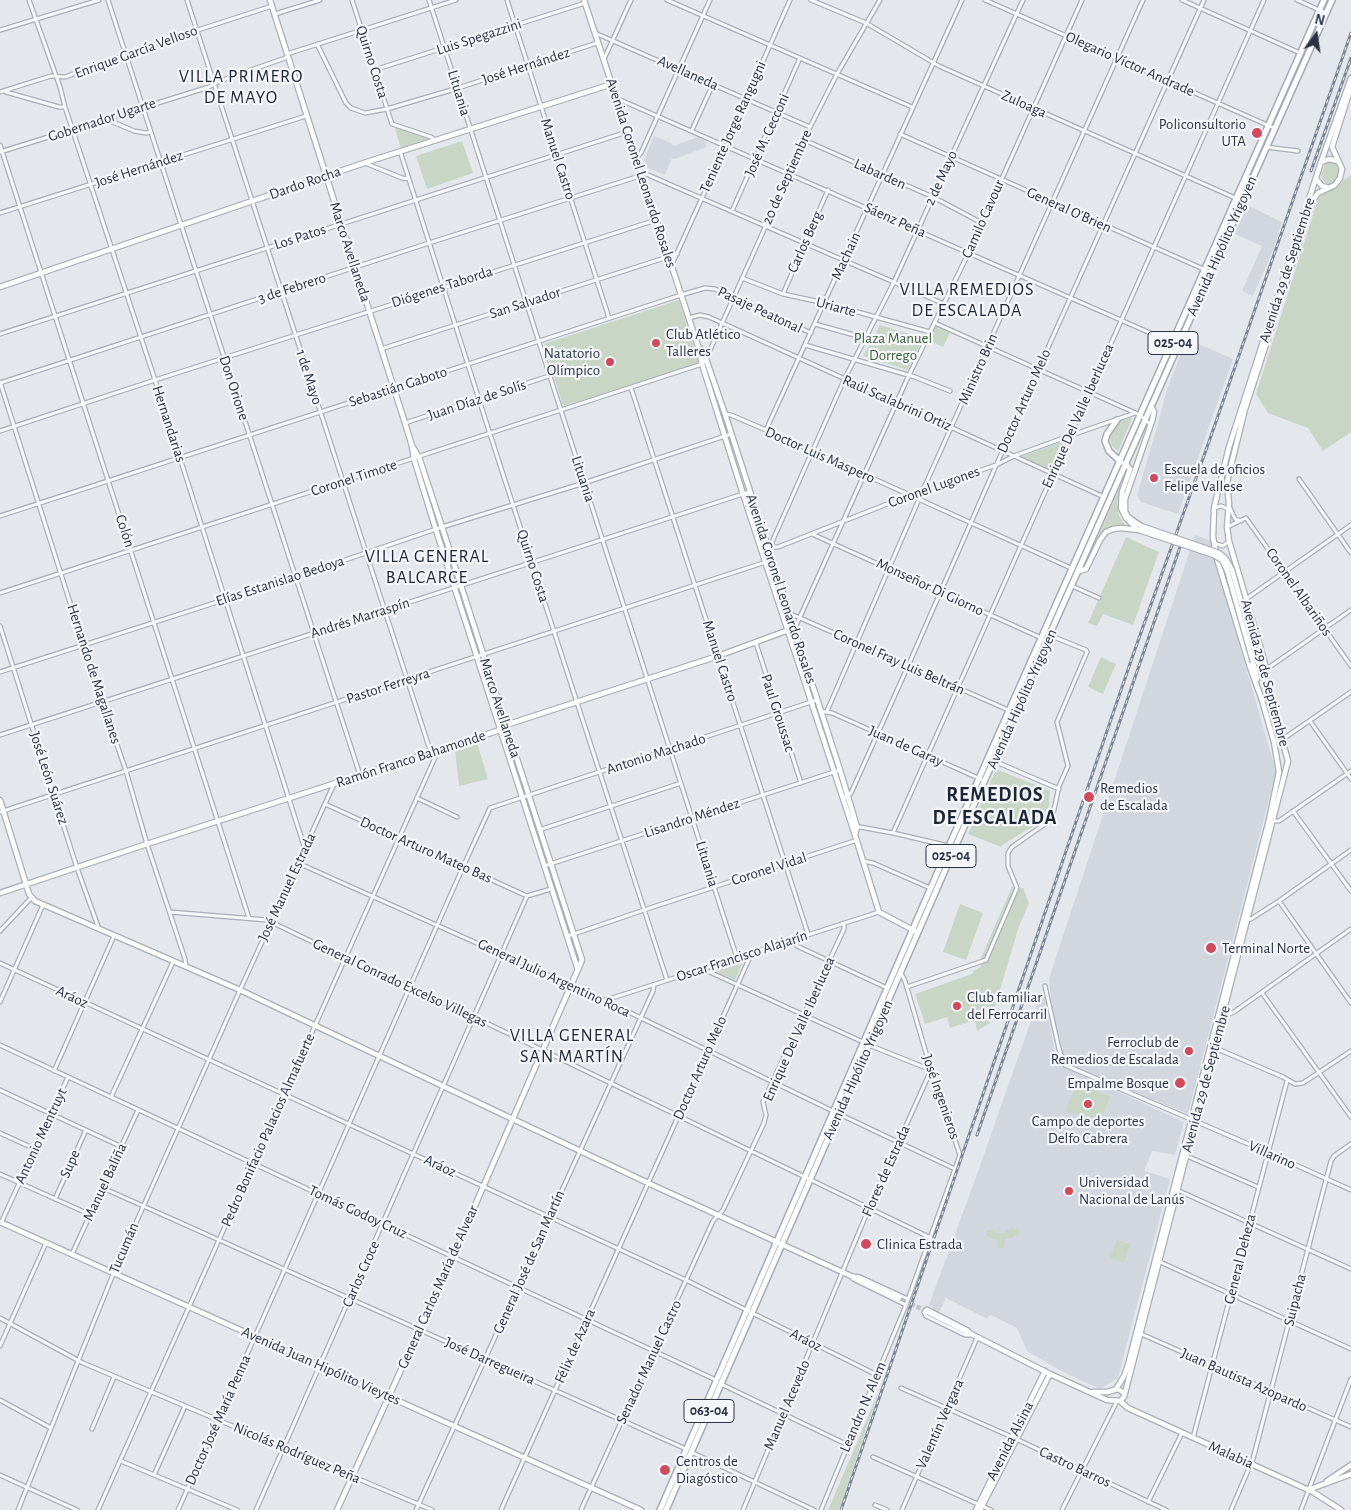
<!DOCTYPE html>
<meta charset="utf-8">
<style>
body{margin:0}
#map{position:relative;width:1351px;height:1510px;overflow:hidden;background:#e4e7ec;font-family:"Alegreya Sans",sans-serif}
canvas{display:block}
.north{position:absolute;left:1291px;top:10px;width:50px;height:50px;-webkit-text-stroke:4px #f4f6f9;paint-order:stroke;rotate:14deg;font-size:14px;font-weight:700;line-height:20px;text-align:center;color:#2b3445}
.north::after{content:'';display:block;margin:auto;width:18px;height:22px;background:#2b3445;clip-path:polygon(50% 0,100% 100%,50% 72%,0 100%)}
</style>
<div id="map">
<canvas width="1351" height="1510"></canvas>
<div class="north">N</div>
</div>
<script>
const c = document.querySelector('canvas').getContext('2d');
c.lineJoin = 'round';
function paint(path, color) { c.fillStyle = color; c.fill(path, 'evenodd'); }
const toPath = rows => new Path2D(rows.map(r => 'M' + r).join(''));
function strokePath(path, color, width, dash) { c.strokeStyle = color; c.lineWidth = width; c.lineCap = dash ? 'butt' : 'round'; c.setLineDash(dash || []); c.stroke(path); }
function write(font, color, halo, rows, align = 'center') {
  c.font = font + ' "Alegreya Sans",sans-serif'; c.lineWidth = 4.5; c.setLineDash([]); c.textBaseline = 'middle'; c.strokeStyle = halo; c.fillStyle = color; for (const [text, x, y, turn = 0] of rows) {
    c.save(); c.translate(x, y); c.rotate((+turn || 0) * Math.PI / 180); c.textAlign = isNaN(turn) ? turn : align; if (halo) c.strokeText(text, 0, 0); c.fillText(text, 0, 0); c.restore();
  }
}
paint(toPath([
 [654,136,671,143,673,146,698,137,704,140,707,147,675,159,672,158,665,175,646,167,644,160],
 [1247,205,1282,222,1274,248,1253,296,1242,291,1262,246,1235,234],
 [1187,339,1233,359,1178,514,1141,502,1137,495,1157,427,1167,389],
 [1195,535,1214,542,1215,560,1276,772,1188,1114,1065,1063,1053,1016,1049,979],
 [1045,996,1055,1053,1053,1062,1184,1122,1175,1155,1152,1151,1144,1171,1170,1179,1118,1378,1100,1389,1061,1371,1027,1351,1017,1328,991,1315,986,1318,946,1298,939,1313,933,1310,933,1307,929,1305,975,1180,1039,998]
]), '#d2d6de');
paint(toPath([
 [396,127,428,138,428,139,401,148,395,129],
 [462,141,473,173,427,189,416,156],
 [1329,161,1335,161,1340,168,1336,183,1331,185,1327,185,1323,180,1321,175,1325,165],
 [1351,175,1351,432,1323,451,1308,428,1268,413,1256,394,1318,199,1322,194,1337,188,1343,181],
 [679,300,699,364,563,406,544,344],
 [880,325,923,338,908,370,863,356],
 [935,325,951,331,943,347,928,340],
 [1130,418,1132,419,1118,451,1112,446,1110,437,1120,421],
 [1064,441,1051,471,1021,457],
 [1126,474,1117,503,1119,516,1125,525,1111,528,1104,532,1090,554],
 [1126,537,1159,552,1133,625,1103,614,1097,626,1088,623],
 [1101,657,1116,664,1103,694,1088,687],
 [477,743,488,779,459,786,455,750],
 [996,769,1050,791,1048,817,1002,845,1001,847,968,834],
 [1012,887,1023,888,1029,903,1019,926,990,1023,977,1031,975,1020,950,1028,947,1017,925,1024,915,994,972,974,973,971,981,967,981,958],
 [960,904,983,913,966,960,943,952],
 [744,959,735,980,710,969],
 [1076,1084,1110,1096,1100,1123,1066,1111],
 [1011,1228,1017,1230,1017,1234,1012,1238,1007,1237,1005,1240,1004,1247,1000,1249,996,1246,998,1239,997,1240,992,1239,986,1235,986,1231,991,1229,997,1233,1004,1233],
 [1117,1240,1130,1244,1124,1263,1110,1258],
 [880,1388,839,1510,828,1510,853,1452]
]), '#c9d6c5');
strokePath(toPath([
 [899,1298,926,1311]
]), '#bfc3cb', 4.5, [4.5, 2]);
const street = toPath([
 [29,0,60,87,65,107,155,380,305,849],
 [108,0,360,775],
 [187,0,431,753],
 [352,0,392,124,431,137,435,140],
 [429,0,737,958],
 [507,0,609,318],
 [667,0,912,107],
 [811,0,866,23,939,66,1242,201],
 [985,0,1274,128],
 [1182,0,1300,53],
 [1297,0,1326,13],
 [275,14,320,0],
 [0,30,99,0],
 [595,33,810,127],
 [317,44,346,103,351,108,365,113,387,109,458,88,597,43],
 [287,54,456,0],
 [604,59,631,0],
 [374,70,585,3],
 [0,92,51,76,65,77,167,40,272,6],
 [6,92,59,107,65,107],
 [616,98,1173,343],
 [106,119,134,131,146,133,151,132],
 [692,130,713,84],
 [900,134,1210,272],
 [804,140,933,197,982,223],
 [0,145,249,918],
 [1266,147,1298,151],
 [400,151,490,434,667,980],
 [0,152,209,87,220,81,288,57],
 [636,158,641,153,710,0],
 [365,163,402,178,409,179],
 [732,211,800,58],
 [0,213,306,116],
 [672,264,726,145,790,0],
 [742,278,783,294,825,303,930,332],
 [783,294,828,190],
 [689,318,700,315,709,317,1104,497],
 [935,323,1140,415,1151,425],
 [815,324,865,338],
 [0,334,627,132],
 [805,345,915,377,950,391],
 [381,349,677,254],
 [0,382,93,675,126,771,147,844,185,959,186,967],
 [0,383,429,243,646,174,944,304],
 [631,388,808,934],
 [725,414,731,415,766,430,1073,569],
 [405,423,549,376],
 [766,430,962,0],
 [0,431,155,380,656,220],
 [1299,479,1351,553],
 [1214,508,1221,506,1226,508,1229,511],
 [1230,508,1235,519,1241,521],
 [0,516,681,295,705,288,715,289,811,333],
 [1227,527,1246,518,1351,666],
 [812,534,1048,641],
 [1214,543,1223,546,1229,541],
 [772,547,772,542,844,380,894,282,1023,0],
 [762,553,769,550,772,547,778,547,910,495,996,465,1014,456,1069,436,1135,413],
 [1072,586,1099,598],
 [0,593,702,364,706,359,810,127,837,74,880,0],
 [1246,599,1351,525],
 [783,615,791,614,1015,713],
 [0,626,77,868,99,929],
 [795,628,909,375,969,252,1082,0],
 [756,643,801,783],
 [1265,668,1271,666,1351,610],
 [0,672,295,577,442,527,584,483,731,434],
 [820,711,832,713,985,781],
 [827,711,923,490,1143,0],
 [1310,721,1351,779],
 [0,735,749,492],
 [1274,742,1286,737,1351,692],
 [994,761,1059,789],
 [417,798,457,817],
 [843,798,848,796,851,793,908,666,1038,370,1204,0],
 [325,804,527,896],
 [1293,811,1351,891],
 [0,812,772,560],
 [1272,821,1279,821,1351,771],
 [855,828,860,827,893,833,949,846],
 [539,830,681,783],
 [893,833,1264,0],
 [863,861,873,863,930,888],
 [298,863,606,1001,839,1114,955,1169],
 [544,866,840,770],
 [1279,901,1351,1003],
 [170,912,267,920,346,958,474,1017,931,1238],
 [1246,920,1251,919,1279,901,1351,850],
 [0,931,31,898],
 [568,936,644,910,857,840],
 [792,940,797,946,887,988],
 [0,963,686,1280,877,1375],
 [703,969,863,1042],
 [1045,986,1059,1049,1065,1065,1267,1152,1351,1190],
 [907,987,986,960,1017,888,1008,866,1008,853,1012,847,1052,819,1059,786,1068,766,1057,722,1087,652,1086,650,1044,633],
 [1262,993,1351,1117],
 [606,1000,879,912],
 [0,1002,43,905],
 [1223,1014,1229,1014,1234,1012,1351,929],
 [0,1045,716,1380],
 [869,1045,931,1070],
 [1213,1047,1283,1077,1295,1084,1303,1083,1351,1051],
 [54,1071,114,936],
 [0,1090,122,1147],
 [111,1097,173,962],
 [0,1133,35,1149],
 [1187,1156,1258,1187],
 [0,1174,91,1215],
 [103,1188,686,1449],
 [1177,1190,1351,1269],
 [55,1199,86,1130],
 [1,1223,68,1077],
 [72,1254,138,1110],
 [1158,1261,1351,1349],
 [854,1276,860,1277,908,1299],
 [853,1279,906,1305],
 [927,1309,968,1330,972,1335,965,1335,926,1316,924,1312,927,1309],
 [0,1318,83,1363,432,1510],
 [1139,1333,1351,1427],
 [0,1346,46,1243],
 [721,1384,848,1445],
 [901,1388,1012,1437,1166,1510],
 [0,1400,51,1428],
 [92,1429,114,1377],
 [1193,1438,1287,1081],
 [691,1452,814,1510],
 [873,1457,991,1510],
 [121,1461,237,1510],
 [0,1475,77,1510],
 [154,1475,185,1406],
 [1148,1502,1182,1433],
 [875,1505,887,1510],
 [18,1510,114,1272,240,990,334,784],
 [98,1510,438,751],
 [178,1510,463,867,490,808,817,700],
 [256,1510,527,896,551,889],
 [416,1510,653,991,654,985],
 [501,1510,749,959,750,954],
 [581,1510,713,1221,723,1210,764,1123,766,1115,763,1102,844,929,844,923],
 [743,1510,869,1208,931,1070],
 [821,1510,906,1305,960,1155,931,1070,905,981,901,973],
 [902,1510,977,1338],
 [1062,1510,1117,1401],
 [1231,1510,1253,1459,1331,1161,1334,1156,1351,1144],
 [1301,1510,1351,1379]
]);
const secondary = toPath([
 [270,0,405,423,412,446,414,459,436,530,578,970],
 [584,0,698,346,702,364,743,494,855,835,879,912,915,931],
 [1322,162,1329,159,1337,161],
 [1316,179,1322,186,1329,188],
 [0,287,364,163,612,84],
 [701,349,706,359,725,414,840,770,857,827,855,835],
 [1126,464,1130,469,1129,472,1122,492,1121,508,1126,518,1136,528],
 [1141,526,1128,517,1125,511,1125,499,1152,421,1154,412,1151,406],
 [1079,571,1086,569,1100,540,1106,532,1113,529,1121,528,1139,530],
 [1253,662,1257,679],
 [1258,662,1264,678],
 [0,800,29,894,35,901,240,990,648,1183,899,1298],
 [0,893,147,844,497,731,509,724,718,656,794,628],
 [0,1222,641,1510],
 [926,1311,1050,1374,1107,1400,1120,1401],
 [1116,1389,1124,1376,1128,1365,1269,820,1279,772,1274,742,1262,700,1250,667,1217,559,1213,537,1214,508,1229,447,1241,410,1321,162,1351,78],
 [1093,1392,1107,1392,1118,1389,1124,1393],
 [1120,1401,1124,1397,1288,761,1268,689,1264,660,1229,541,1227,527,1229,504,1227,482,1245,409,1313,200,1318,193,1335,185,1340,178,1342,169,1332,147,1351,87],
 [1120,1401,1128,1408,1313,1492,1341,1510],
 [1327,1481,1351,1465],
 [1308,1490,1351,1474],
 [337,1510,453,1256,582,960,442,527,419,457,412,446],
 [976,1510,1045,1371],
 [980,1510,1050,1374]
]);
const primary = toPath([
 [1117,420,1107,434,1105,441,1109,451,1121,462],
 [660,1510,949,846,1324,0],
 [666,1510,956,845,1332,0]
]);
strokePath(street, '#a9aeb7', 5.5);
strokePath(secondary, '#a9aeb7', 7);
strokePath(primary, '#a3abb8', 8);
strokePath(street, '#f7f8fa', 3);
strokePath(secondary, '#fff', 4.5);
strokePath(primary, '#fff', 5);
const rail = toPath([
 [1311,171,1351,58],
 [977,1135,1180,547],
 [841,1510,1133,655,1211,436,1351,33]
]);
strokePath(rail, '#7d8696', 3);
strokePath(rail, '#f4f6f9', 1, [4]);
const secondaryBridge = toPath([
 [1141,526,1219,553,1226,559,1232,570,1258,662],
 [1139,530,1214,555,1222,560,1227,570,1253,662]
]);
strokePath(secondaryBridge, '#a9aeb7', 7, []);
strokePath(secondaryBridge, '#fff', 4.5);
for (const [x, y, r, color] of [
 [1257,133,6,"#d1495b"],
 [656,343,5,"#d1495b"],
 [610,362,5,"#d1495b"],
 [1154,478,5,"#d1495b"],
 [1089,797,6,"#d1495b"],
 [1211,948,6,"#d1495b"],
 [957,1006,5,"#d1495b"],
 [1189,1051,5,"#d1495b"],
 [1180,1083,6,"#d1495b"],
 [1088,1104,5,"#d1495b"],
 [1069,1191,5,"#d1495b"],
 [866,1244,6,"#d1495b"],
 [665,1470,6,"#d1495b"]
]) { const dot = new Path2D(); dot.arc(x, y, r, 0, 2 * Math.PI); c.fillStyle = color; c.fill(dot); strokePath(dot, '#f4f6f9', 2); }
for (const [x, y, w] of [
 [1173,343,50],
 [951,856,50],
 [709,1411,50]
]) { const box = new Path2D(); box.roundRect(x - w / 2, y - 11.5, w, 23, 4); c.fillStyle = '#f4f6f9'; c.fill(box); strokePath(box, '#2b3445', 1); }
write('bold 14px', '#2b3445', null, [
 ["025-04",1173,343],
 ["025-04",951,856],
 ["063-04",709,1411]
]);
write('15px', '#2b3445', '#f4f6f9', [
 ["Luis Spegazzini",479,37,-18],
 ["Enrique García Velloso",136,52,-20],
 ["Quirno Costa",372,62,72],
 ["Olegario Víctor Andrade",1130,64,24],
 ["José Hernández",526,66,-18],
 ["Avellaneda",688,73,24],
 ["Lituania",459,93,73],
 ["Zuloaga",1024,104,24],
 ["Gobernador Ugarte",102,120,-18],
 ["Teniente Jorge Rangugni",733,127,-66],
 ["José M. Cecconi",767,135,-66],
 ["Manuel Castro",558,159,72],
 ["José Hernández",139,169,-18],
 ["Avenida Coronel Leonardo Rosales",641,173,72],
 ["Labarden",880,174,24],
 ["20 de Septiembre",787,177,-66],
 ["2 de Mayo",941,178,-65],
 ["Dardo Rocha",305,183,-19],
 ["General O'Brien",1069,210,24],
 ["Camilo Cavour",983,219,-66],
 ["Sáenz Peña",895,220,24],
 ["Los Patos",300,237,-18],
 ["Carlos Berg",805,242,-66],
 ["Avenida Hipólito Yrigoyen",1222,246,-66],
 ["Marco Avellaneda",350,252,72],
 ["Machain",846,256,-65],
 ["Avenida 29 de Septiembre",1287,270,-72],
 ["Diógenes Taborda",442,287,-18],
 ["3 de Febrero",292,288,-18],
 ["San Salvador",525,303,-18],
 ["Uriarte",836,307,15],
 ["Pasaje Peatonal",760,310,25],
 ["Ministro Brin",978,369,-66],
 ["1 de Mayo",309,377,72],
 ["Sebastián Gaboto",398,387,-18],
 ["Don Orione",234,388,72],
 ["Juan Díaz de Solís",477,400,-18],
 ["Doctor Arturo Melo",1024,401,-66],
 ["Raúl Scalabrini Ortiz",897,403,24],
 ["Enrique Del Valle Iberlucea",1078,416,-66],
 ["Hernandarias",169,424,72],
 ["Doctor Luis Maspero",820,455,24],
 ["Coronel Timote",354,478,-18],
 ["Lituania",583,479,72],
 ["Coronel Lugones",934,487,-20],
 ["Colón",125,531,72],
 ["Quirno Costa",533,566,72],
 ["Elías Estanislao Bedoya",280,581,-18],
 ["Monseñor Di Giorno",930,587,25],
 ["Avenida Coronel Leonardo Rosales",781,589,72],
 ["Coronel Albariños",1299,592,55],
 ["Andrés Marraspín",360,618,-18],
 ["Manuel Castro",720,661,72],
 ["Coronel Fray Luis Beltrán",899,662,24],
 ["Avenida 29 de Septiembre",1265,673,75],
 ["Hernando de Magallanes",94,674,72],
 ["Pastor Ferreyra",388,686,-18],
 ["Avenida Hipólito Yrigoyen",1022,699,-66],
 ["Marco Avellaneda",500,708,72],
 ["Paul Groussac",778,713,72],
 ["Juan de Garay",906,746,24],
 ["Antonio Machado",656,754,-18],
 ["Ramón Franco Bahamonde",411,759,-18],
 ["José León Suárez",49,778,72],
 ["Lisandro Méndez",692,818,-18],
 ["Doctor Arturo Mateo Bas",426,850,24],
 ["Lituania",707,864,73],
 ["Coronel Vidal",769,869,-18],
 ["José Manuel Estrada",287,887,-65],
 ["Oscar Francisco Alajarín",742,956,-18],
 ["General Julio Argentino Roca",554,978,25],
 ["General Conrado Excelso Villegas",400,983,25],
 ["Aráoz",72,997,25],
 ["Enrique Del Valle Iberlucea",799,1029,-66],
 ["Doctor Arturo Melo",700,1068,-66],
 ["Avenida Hipólito Yrigoyen",858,1070,-66],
 ["Avenida 29 de Septiembre",1206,1079,-75],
 ["José Ingenieros",941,1097,71],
 ["Pedro Bonifacio Palacios Almafuerte",268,1130,-66],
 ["Antonio Mentruyt",41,1136,-65],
 ["Villarino",1272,1155,24],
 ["Supe",70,1164,-66],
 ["Aráoz",440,1166,25],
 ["Flores de Estrada",886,1171,-66],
 ["Manuel Baliña",105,1182,-65],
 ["Tomás Godoy Cruz",358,1212,25],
 ["Tucumán",124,1248,-67],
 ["General Deheza",1240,1259,-76],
 ["General José de San Martín",529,1262,-66],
 ["Carlos Croce",361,1274,-66],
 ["General Carlos María de Alvear",438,1287,-66],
 ["Suipacha",1295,1300,-76],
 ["Aráoz",806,1340,27],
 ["Félix de Azara",575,1346,-66],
 ["José Darregueira",490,1361,24],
 ["Senador Manuel Castro",649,1362,-65],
 ["Avenida Juan Hipólito Vieytes",321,1366,24],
 ["Juan Bautista Azopardo",1244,1380,24],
 ["Manuel Acevedo",787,1405,-67],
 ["Leandro N. Alem",863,1407,-67],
 ["Doctor José María Penna",218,1420,-66],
 ["Valentín Vergara",940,1424,-66],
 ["Avenida Alsina",1010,1441,-63],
 ["Nicolás Rodríguez Peña",297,1453,23],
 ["Malabia",1231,1455,24],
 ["Castro Barros",1075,1467,25]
]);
write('15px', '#2b3445', '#f4f6f9', [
 ["Policonsultorio",1246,124,"right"],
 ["UTA",1246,141,"right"],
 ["Club Atlético",666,334],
 ["Talleres",666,351],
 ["Natatorio",600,353,"right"],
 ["Olímpico",600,370,"right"],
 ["Escuela de oficios",1164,469],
 ["Felipe Vallese",1164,486],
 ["Remedios",1100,788],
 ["de Escalada",1100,805],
 ["Terminal Norte",1222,948],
 ["Club familiar",967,997],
 ["del Ferrocarril",967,1014],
 ["Ferroclub de",1179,1042,"right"],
 ["Remedios de Escalada",1179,1059,"right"],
 ["Empalme Bosque",1169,1083,"right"],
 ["Campo de deportes",1088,1121,"center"],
 ["Delfo Cabrera",1088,1138,"center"],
 ["Universidad",1079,1182],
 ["Nacional de Lanús",1079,1199],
 ["Clinica Estrada",877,1244],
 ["Centros de",676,1461],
 ["Diagóstico",676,1478]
], 'left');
write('15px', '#3f6138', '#f4f6f9', [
 ["Plaza Manuel",893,338],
 ["Dorrego",893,355]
]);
c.letterSpacing = '1px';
write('18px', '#1d2536', '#f4f6f9', [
 ["VILLA PRIMERO",241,77],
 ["DE MAYO",241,98],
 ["VILLA REMEDIOS",967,290],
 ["DE ESCALADA",967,311],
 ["VILLA GENERAL",427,557],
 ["BALCARCE",427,578],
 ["VILLA GENERAL",572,1036],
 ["SAN MARTÍN",572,1057]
]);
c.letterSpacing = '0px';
c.letterSpacing = '1px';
write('bold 20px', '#1d2536', '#f4f6f9', [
 ["REMEDIOS",995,795],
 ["DE ESCALADA",995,818]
]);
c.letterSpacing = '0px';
</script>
